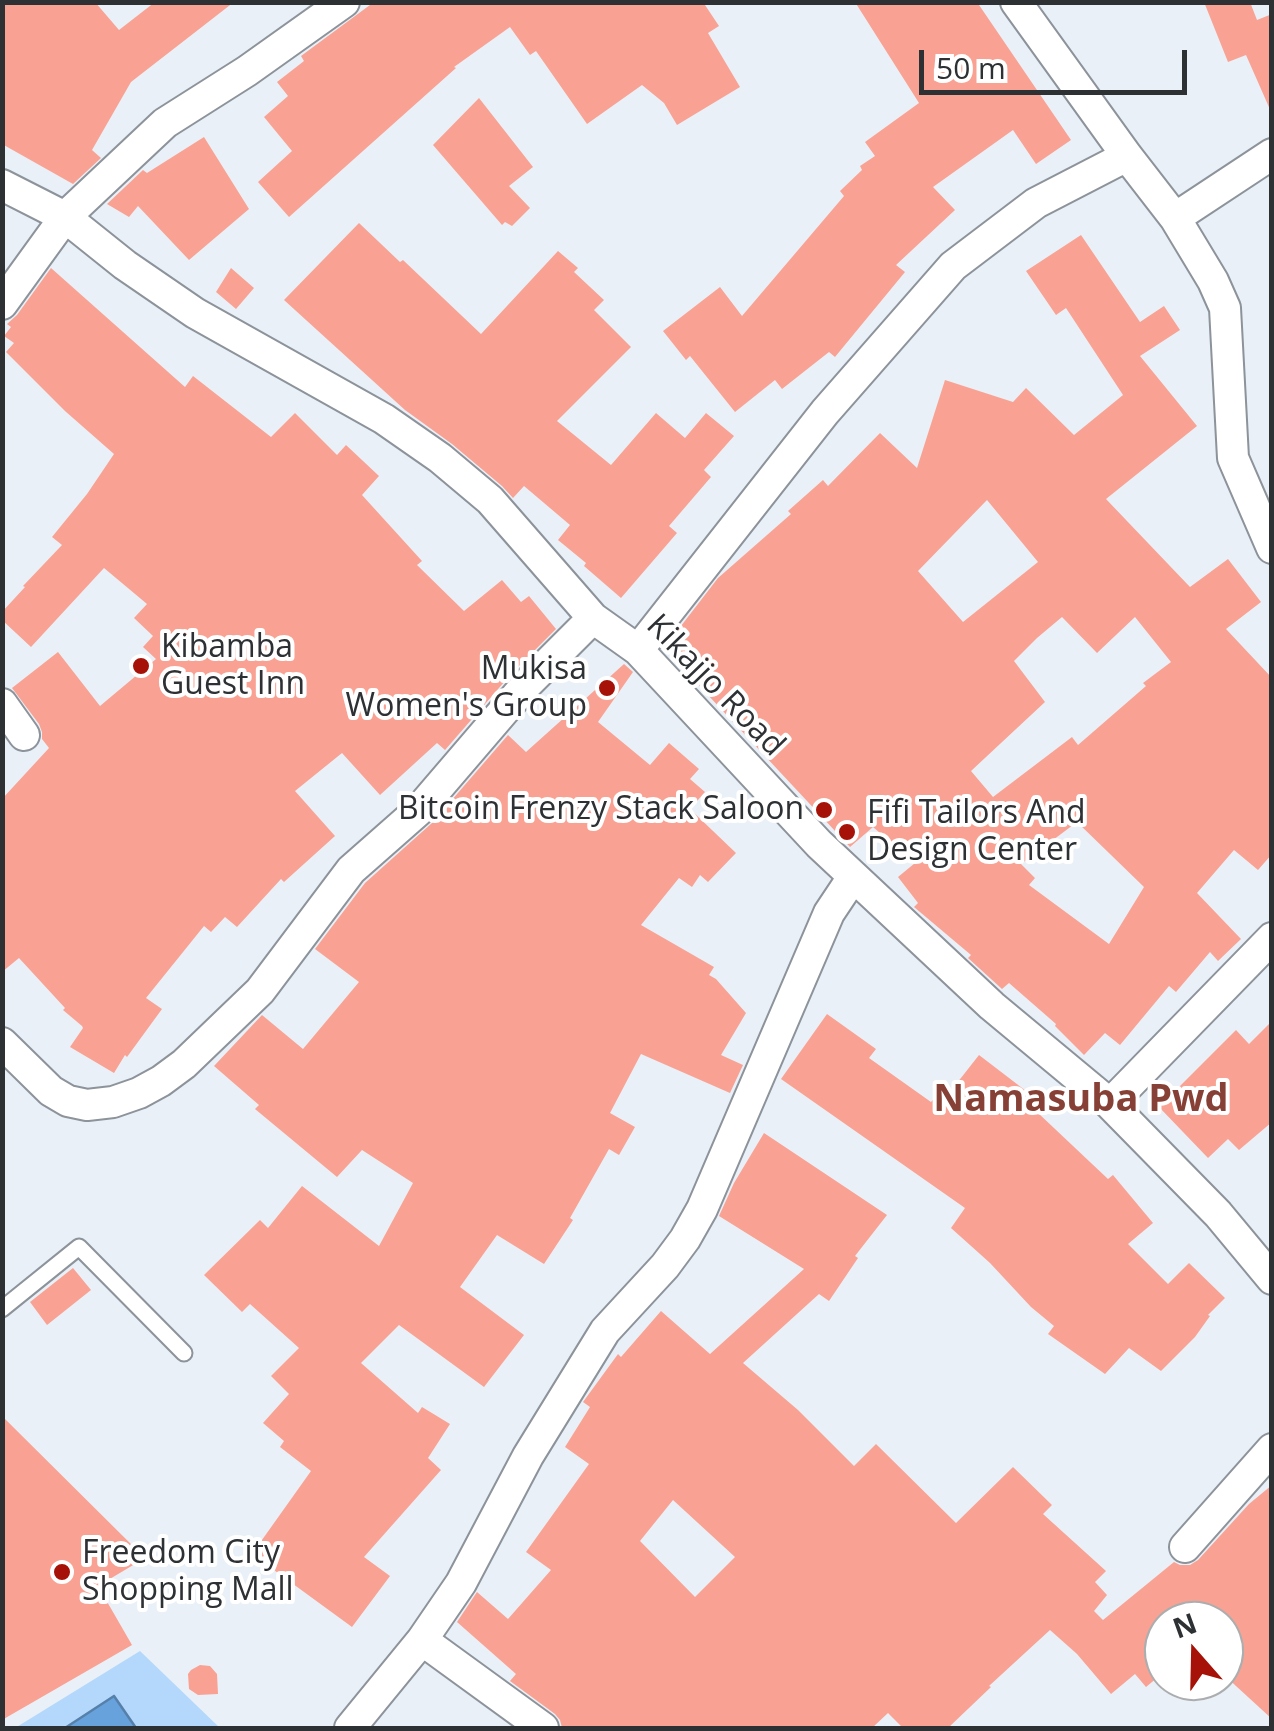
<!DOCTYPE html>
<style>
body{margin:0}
#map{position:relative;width:1274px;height:1731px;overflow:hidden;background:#e9f0f7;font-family:"Open Sans",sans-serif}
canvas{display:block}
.frame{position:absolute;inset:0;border:5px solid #2e3134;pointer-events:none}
.north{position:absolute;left:1144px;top:1601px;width:100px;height:100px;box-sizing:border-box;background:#fff;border:2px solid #abadae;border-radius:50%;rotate:340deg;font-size:28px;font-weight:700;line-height:40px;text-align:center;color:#2e3134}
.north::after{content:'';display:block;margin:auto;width:35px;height:45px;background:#a61207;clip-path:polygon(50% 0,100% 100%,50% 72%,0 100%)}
.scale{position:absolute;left:919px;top:50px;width:268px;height:45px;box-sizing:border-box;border:5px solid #2e3134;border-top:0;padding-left:12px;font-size:30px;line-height:35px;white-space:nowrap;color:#2e3134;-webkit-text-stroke:8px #fff;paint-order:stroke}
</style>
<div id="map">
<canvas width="1274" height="1731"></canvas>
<div class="frame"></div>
<div class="north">N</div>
<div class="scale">50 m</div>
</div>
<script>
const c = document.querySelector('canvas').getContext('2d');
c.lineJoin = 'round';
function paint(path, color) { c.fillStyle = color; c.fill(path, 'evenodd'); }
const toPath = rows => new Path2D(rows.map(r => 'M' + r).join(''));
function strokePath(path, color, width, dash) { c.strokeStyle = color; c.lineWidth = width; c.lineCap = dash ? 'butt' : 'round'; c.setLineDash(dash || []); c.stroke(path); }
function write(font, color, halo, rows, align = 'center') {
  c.font = font + ' "Open Sans",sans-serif'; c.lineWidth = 8; c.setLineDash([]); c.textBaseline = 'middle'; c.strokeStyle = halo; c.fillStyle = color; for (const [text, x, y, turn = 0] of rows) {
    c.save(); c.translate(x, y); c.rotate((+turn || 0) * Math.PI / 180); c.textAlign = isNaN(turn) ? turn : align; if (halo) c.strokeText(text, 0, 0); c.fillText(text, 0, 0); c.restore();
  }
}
paint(toPath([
 [140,1651,220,1728,15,1728]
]), '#b4d8fc');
const water = toPath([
 [114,1696,136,1728,65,1728,114,1696]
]);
paint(water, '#67a2dc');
strokePath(water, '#5680aa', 2.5);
paint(toPath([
 [2,2,95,2,119,30,155,2,234,2,131,82,92,150,101,158,73,184,2,144],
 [374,2,703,2,719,26,708,33,740,87,677,125,664,103,642,85,587,124,536,51,530,55,510,27,454,67,456,68,289,217,258,182,292,151,264,117,288,96,277,82,304,61,301,56],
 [855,2,977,2,1071,140,1036,164,1013,130,933,187,955,210,896,265,905,272,835,357,829,352,782,389,775,380,735,412,690,356,686,360,663,331,720,287,742,316,844,196,840,191,862,170,860,166,875,156,865,142,919,103],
 [1204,2,1250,2,1257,20,1272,14,1272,114,1246,55,1228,62],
 [479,98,533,167,509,186,530,208,512,226,505,222,502,225,433,145],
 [204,137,249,209,189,260,138,206,129,217,107,204,143,170,147,173],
 [359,223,400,262,403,260,481,334,558,251,578,268,574,272,604,300,594,310,631,347,557,421,611,465,656,413,685,438,706,413,734,436,704,470,711,477,669,526,677,533,621,598,584,566,586,563,558,540,570,525,524,486,513,498,502,486,452,444,405,410,284,300],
 [1081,235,1140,322,1164,306,1180,330,1140,356,1197,426,1106,499,1190,587,1228,559,1261,602,1226,629,1272,678,1272,854,1258,870,1234,850,1197,893,1241,939,1218,961,1210,952,1176,992,1169,986,1120,1045,1105,1033,1084,1055,1055,1026,1056,1024,1009,983,1002,989,968,958,971,955,914,907,918,903,898,877,915,863,873,827,850,847,664,648,718,578,791,514,788,511,823,480,828,486,880,433,917,468,945,380,1013,402,1026,388,1074,435,1123,395,1066,308,1056,315,1026,271],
 [987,500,1038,562,963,622,918,571],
 [1062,617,1097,653,1135,617,1171,662,1143,683,1146,686,1078,745,1072,737,993,797,971,771,1045,702,1014,661,1037,638],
 [1077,822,1144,887,1109,944,1029,885,1035,878,1021,864],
 [51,268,185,387,193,376,271,437,295,413,337,455,346,445,379,476,362,495,422,561,417,565,464,611,502,580,521,602,529,596,556,629,512,673,445,750,437,743,380,795,342,753,295,791,335,836,284,882,281,879,237,927,225,917,211,932,204,926,146,998,162,1009,127,1057,125,1055,114,1073,70,1047,83,1028,82,1026,63,1010,65,1008,19,958,2,972,2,799,49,748,42,739,42,732,39,724,12,688,58,652,100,706,156,659,143,647,153,636,134,618,147,604,104,568,31,647,2,620,2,612,25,587,23,586,62,545,52,537,87,494,114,454,65,411,6,352,14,343,4,336,11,327,7,324,17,315],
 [231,268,254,288,236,309,216,292],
 [624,664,633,672,598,722,650,765,669,743,699,769,690,779,705,792,690,809,736,853,708,882,700,875,692,887,679,878,641,925,714,967,709,975,716,979,746,1013,721,1055,743,1065,730,1093,641,1054,610,1113,635,1127,619,1155,609,1149,570,1218,573,1220,544,1264,497,1235,460,1287,524,1335,484,1387,399,1325,361,1363,418,1413,422,1407,450,1424,428,1458,441,1470,364,1557,390,1576,352,1627,252,1554,311,1471,280,1447,284,1441,263,1423,289,1394,271,1376,299,1348,250,1304,242,1312,204,1275,260,1220,268,1228,302,1186,379,1246,413,1183,362,1150,337,1177,255,1109,259,1105,214,1066,262,1015,303,1049,359,982,315,949,365,883,432,823,508,735,526,752],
 [827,1014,876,1049,869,1058,931,1102,940,1092,946,1097,979,1055,1043,1104,1037,1112,1108,1179,1113,1175,1153,1223,1128,1244,1168,1284,1189,1263,1225,1298,1208,1315,1210,1316,1195,1337,1161,1371,1129,1348,1105,1374,1048,1334,1054,1326,1031,1307,990,1263,951,1228,965,1208,781,1079],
 [1272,1021,1272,1122,1239,1150,1228,1139,1208,1158,1159,1107,1236,1030,1249,1044],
 [764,1133,887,1215,855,1256,858,1258,829,1301,819,1294,743,1363,798,1410,854,1466,876,1444,956,1523,1013,1467,1052,1505,1043,1514,1106,1571,1095,1582,1107,1595,1094,1611,1103,1620,1174,1562,1180,1565,1190,1565,1198,1560,1249,1504,1272,1485,1272,1719,1224,1675,1224,1621,1164,1619,1164,1672,1146,1687,1135,1674,1111,1694,1077,1654,1050,1630,989,1686,991,1687,948,1728,903,1728,888,1713,872,1728,562,1728,560,1720,555,1714,510,1681,516,1674,457,1622,477,1592,508,1619,551,1570,526,1552,589,1464,565,1447,590,1407,583,1402,618,1354,621,1357,661,1311,710,1354,804,1269,719,1216,734,1183],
 [673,1500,735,1557,695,1597,640,1541],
 [73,1268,91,1290,47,1325,30,1302],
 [2,1416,145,1558,98,1586,132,1645,2,1720],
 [200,1665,210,1666,217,1674,218,1694,198,1695,189,1689,188,1674,191,1670]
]), '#f9a293');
const lane = toPath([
 [2,1309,79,1247,184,1353]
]);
const street = toPath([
 [1016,2,1127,156,1175,218,1213,281,1225,308,1233,458,1272,548],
 [2,185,65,217,125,265,195,313,384,419,440,458,490,500,593,618,638,650,819,844,992,1006,1110,1104,1218,1214,1272,1279],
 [1175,218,1272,154],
 [2,304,65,217,165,123,247,71,344,2],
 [638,650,825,412,953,266,1036,203,1127,156],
 [2,704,24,735],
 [2,1043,51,1091,68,1101,87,1105,113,1102,139,1093,161,1081,184,1064,260,991,351,870,418,811,526,685,593,618],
 [1110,1104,1272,938],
 [1185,1547,1272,1449],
 [422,1640,543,1728],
 [350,1728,422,1640,461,1583,528,1456,605,1331,665,1266,685,1239,702,1209,829,913,853,877]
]);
strokePath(lane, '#8d939a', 19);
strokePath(street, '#8d939a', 34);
strokePath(lane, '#fff', 15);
strokePath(street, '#fff', 30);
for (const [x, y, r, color] of [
 [141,666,10,"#a61207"],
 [607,688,10,"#a61207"],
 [824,810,10,"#a61207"],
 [847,832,10,"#a61207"],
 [62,1572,10,"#a61207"]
]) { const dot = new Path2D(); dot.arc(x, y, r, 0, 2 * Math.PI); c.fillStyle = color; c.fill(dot); strokePath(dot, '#fff', 4); }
write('32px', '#2e3134', '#fff', [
 ["Kibamba",161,648],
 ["Guest Inn",161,685],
 ["Mukisa",587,670,"right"],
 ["Women's Group",587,707,"right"],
 ["Bitcoin Frenzy Stack Saloon",804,810,"right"],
 ["Fifi Tailors And",867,814],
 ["Design Center",867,851],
 ["Freedom City",82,1554],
 ["Shopping Mall",82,1591]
], 'left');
write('32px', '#2e3134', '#fff', [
 ["Kikajjo Road",715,686,46]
]);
write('bold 38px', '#874035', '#fff', [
 ["Namasuba Pwd",1081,1100]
]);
</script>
